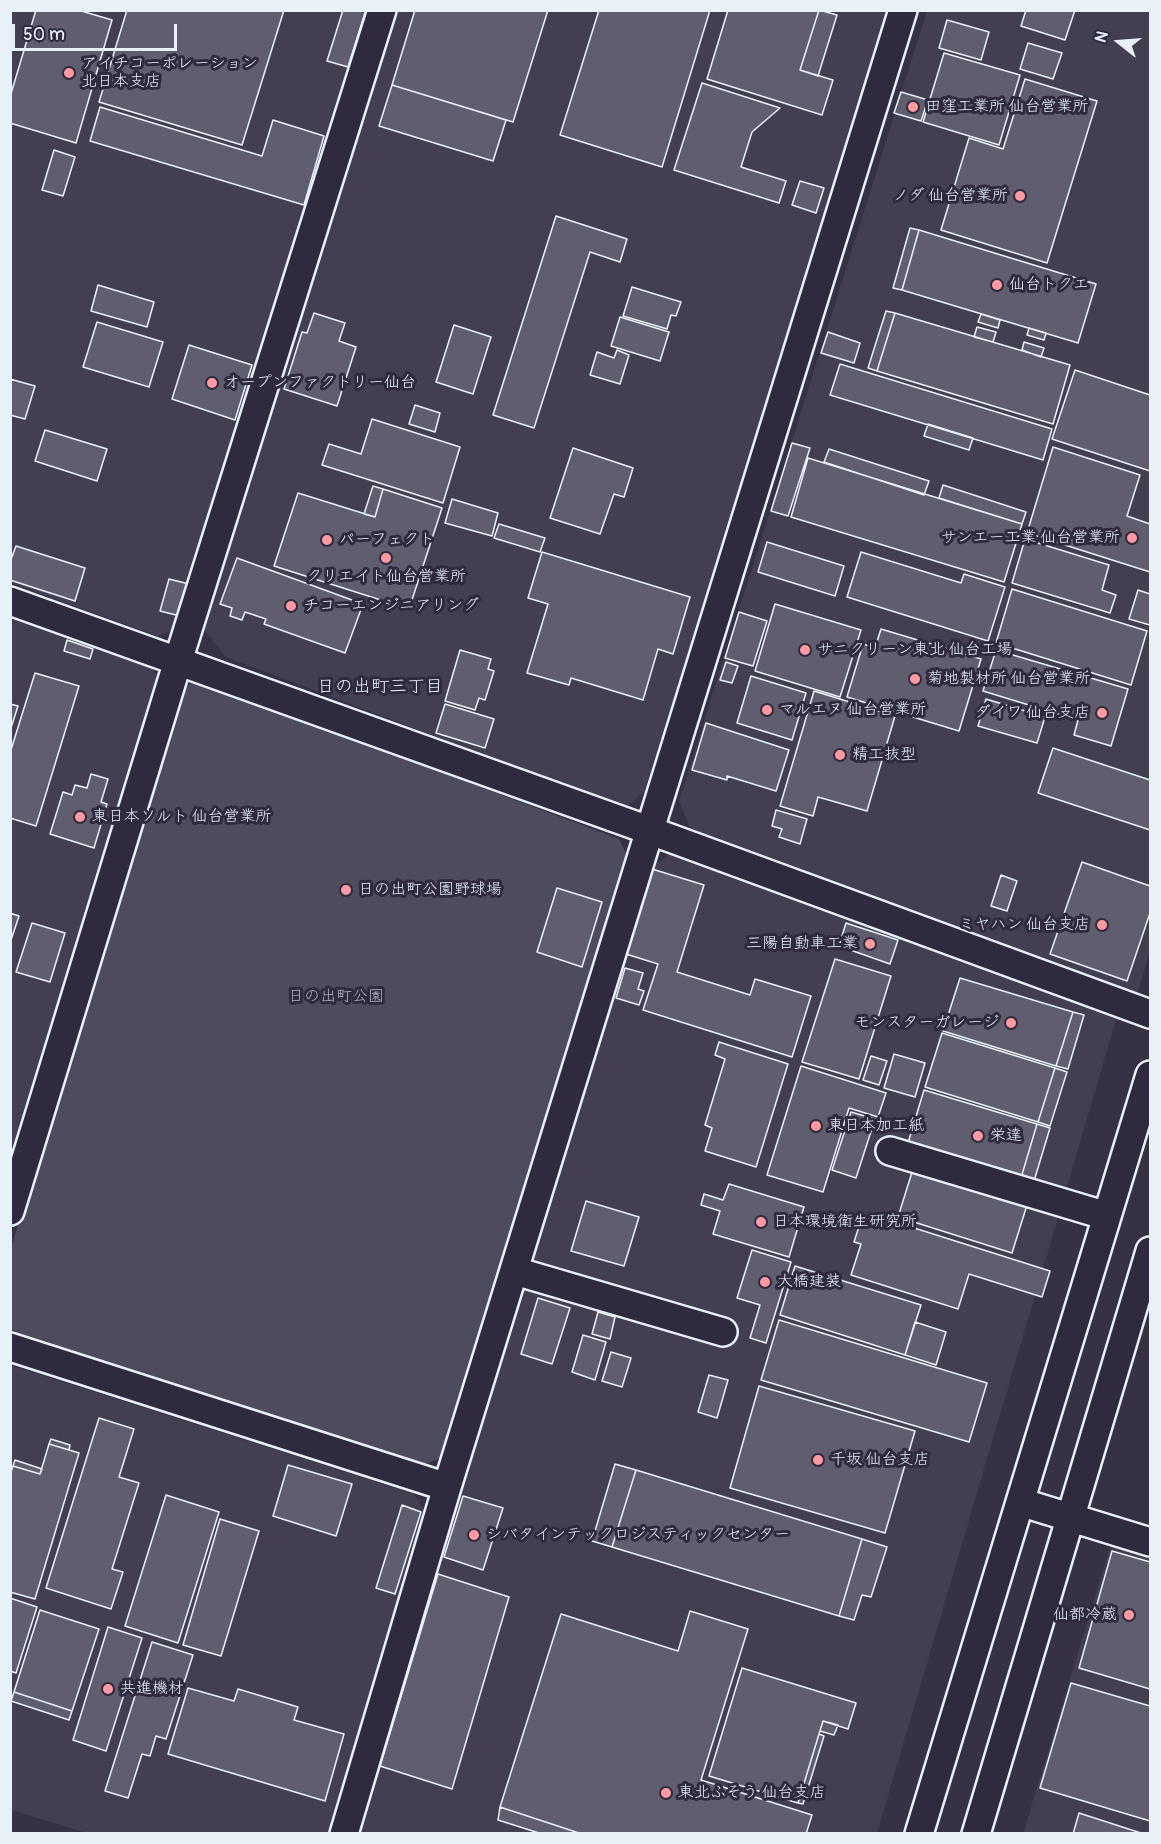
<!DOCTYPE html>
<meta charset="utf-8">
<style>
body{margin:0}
#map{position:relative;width:1161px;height:1844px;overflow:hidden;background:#363244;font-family:Pangolin,sans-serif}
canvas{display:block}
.frame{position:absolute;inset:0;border:12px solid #e8f1f8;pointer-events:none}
.north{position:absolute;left:1089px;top:12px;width:60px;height:60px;-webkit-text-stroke:4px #2f2a3d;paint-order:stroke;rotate:287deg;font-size:16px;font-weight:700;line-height:24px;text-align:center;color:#e8f1f8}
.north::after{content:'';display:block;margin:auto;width:21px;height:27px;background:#e8f1f8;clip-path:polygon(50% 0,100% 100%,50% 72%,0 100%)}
.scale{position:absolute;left:12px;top:24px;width:165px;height:27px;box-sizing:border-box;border:3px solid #e8f1f8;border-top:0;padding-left:8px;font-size:18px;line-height:21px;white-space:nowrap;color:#e8f1f8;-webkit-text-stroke:4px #2f2a3d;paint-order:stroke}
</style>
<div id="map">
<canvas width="1161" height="1844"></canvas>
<div class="frame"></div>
<div class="north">N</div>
<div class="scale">50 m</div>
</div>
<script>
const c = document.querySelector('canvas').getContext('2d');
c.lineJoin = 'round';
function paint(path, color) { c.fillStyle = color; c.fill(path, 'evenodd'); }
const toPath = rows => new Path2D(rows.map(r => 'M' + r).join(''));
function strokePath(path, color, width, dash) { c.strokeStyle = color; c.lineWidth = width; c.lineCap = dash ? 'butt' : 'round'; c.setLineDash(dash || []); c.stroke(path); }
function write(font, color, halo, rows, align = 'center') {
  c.font = font + ' Pangolin,"Klee One",sans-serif'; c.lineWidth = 6; c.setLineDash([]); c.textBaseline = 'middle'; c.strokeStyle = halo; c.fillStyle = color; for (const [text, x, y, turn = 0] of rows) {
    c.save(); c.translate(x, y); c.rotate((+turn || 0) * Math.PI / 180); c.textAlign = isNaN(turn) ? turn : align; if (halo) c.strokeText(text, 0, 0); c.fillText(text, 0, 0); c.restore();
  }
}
paint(toPath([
 [10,11,369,11,179,627,158,636,11,583],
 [396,11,890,11,644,792,625,808,226,657,202,627],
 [927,11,1150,11,1150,950,1137,995,690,828,679,801],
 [11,612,147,660,161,681,11,1172],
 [671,853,1118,1013,877,1833,353,1834,646,871],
 [10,1365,414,1494,428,1517,332,1833,87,1833,11,1810],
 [1111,1544,1150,1556,1150,1833,1023,1834]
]), '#433f51');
paint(toPath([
 [196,680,619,839,628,858,445,1456,425,1464,11,1330,11,1248,180,691]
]), '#4d4b5c');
const building = toPath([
 [36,10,78,10,112,20,76,143,10,123,10,97,36,10],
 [127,10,284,10,242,145,99,102,127,10],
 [343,10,366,10,348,67,327,61,343,10],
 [415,10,548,10,513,122,392,85,415,10],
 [599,10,710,10,662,167,560,135,599,10],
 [728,10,819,10,800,70,833,80,822,115,707,79,728,10],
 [819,10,837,15,818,76,800,70,819,10],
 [1026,10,1075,10,1065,40,1021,26,1026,10],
 [947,20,989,32,981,60,939,48,947,20],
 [1028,43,1062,53,1053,79,1020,69,1028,43],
 [944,53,1020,75,999,145,923,122,944,53],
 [1025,79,1097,101,1047,263,941,230,969,138,1003,149,1025,79],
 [702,83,780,108,752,132,741,167,786,181,779,203,674,170,702,83],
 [392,85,506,120,493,161,379,126,392,85],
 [901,92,928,100,921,121,894,113,901,92],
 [100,107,262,156,273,120,324,136,304,205,90,141,100,107],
 [54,150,75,157,63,196,42,190,54,150],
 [800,181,824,188,816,213,792,205,800,181],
 [556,216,627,239,620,262,590,252,534,428,493,415,556,216],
 [910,228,919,230,902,290,893,288,910,228],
 [919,230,1096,284,1078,343,902,290,919,230],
 [98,285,154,302,147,327,91,311,98,285],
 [632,287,681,302,676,316,671,315,667,329,623,316,632,287],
 [886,311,895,313,877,371,868,368,886,311],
 [314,313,345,323,339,341,356,347,337,406,284,389,302,332,307,333,314,313],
 [895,313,1070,365,1053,424,877,371,895,313],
 [981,314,1000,320,998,328,978,322,981,314],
 [620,317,669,332,660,361,611,346,620,317],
 [97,322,163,342,149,387,83,367,97,322],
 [454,325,491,337,473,394,436,382,454,325],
 [977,327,996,332,993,342,974,337,977,327],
 [1029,328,1046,333,1044,340,1027,335,1029,328],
 [828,332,860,343,854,363,821,353,828,332],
 [1024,342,1044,348,1041,357,1022,350,1024,342],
 [189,345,252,365,235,420,172,399,189,345],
 [617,350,629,355,620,384,590,375,597,352,614,358,617,350],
 [840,364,1052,429,1043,460,830,395,840,364],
 [1075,370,1150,395,1150,471,1052,439,1075,370],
 [10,379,35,386,25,419,10,415,10,379],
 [415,405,440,413,435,432,409,424,415,405],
 [372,419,460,447,443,503,322,465,329,444,361,454,372,419],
 [928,424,973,438,969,450,924,436,928,424],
 [45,430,107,449,97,481,35,461,45,430],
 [792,443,810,448,788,516,771,511,792,443],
 [1053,447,1140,475,1127,516,1150,524,1150,572,1027,533,1053,447],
 [573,448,633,468,624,497,614,494,600,534,550,518,573,448],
 [829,449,929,481,924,495,824,462,829,449],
 [808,458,1022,524,1004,582,791,517,808,458],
 [943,485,1026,512,1022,524,939,498,943,485],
 [373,486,383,489,375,517,364,514,373,486],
 [383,489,442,508,409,609,274,566,298,493,375,517,383,489],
 [452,499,498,513,492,536,445,523,452,499],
 [499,524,545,538,540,552,494,538,499,524],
 [1025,539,1109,565,1102,590,1116,595,1110,613,1012,583,1025,539],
 [767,542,844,566,835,596,758,572,767,542],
 [16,546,85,568,75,601,10,580,10,562,16,546],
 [542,552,690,597,673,654,658,649,643,700,571,678,569,685,527,673,548,604,528,598,542,552],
 [861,552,961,583,964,574,1005,587,988,641,847,597,861,552],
 [237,558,363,604,345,653,264,624,266,619,245,612,242,620,230,616,232,608,220,604,237,558],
 [169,579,189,584,180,616,160,611,169,579],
 [1012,589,1147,631,1131,685,996,643,1012,589],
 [1138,590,1150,594,1150,625,1129,619,1138,590],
 [775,604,861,630,840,697,755,671,775,604],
 [739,612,767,621,753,666,725,658,739,612],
 [881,629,981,659,959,731,847,697,863,644,875,648,881,629],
 [67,640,93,649,90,659,64,651,67,640],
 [460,650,491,659,488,669,494,671,485,700,479,698,475,710,445,701,460,650],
 [996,650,1128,689,1111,746,1074,735,1078,720,983,691,996,650],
 [726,662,738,666,732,683,720,680,726,662],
 [35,673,79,686,36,826,10,818,10,753,35,673],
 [751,676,806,693,792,740,737,723,751,676],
 [814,691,895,716,867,811,818,797,813,816,780,806,814,691],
 [986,699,1045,717,1037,743,978,726,986,699],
 [10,704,18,706,10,731,10,704],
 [445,704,494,719,485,748,436,733,445,704],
 [706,723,789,750,776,791,727,776,727,780,692,770,706,723],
 [1053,748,1150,780,1150,830,1038,793,1053,748],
 [91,774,108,779,101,802,107,804,94,848,50,834,63,792,72,795,75,785,87,788,91,774],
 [776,810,807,819,800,844,779,837,782,829,772,826,776,810],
 [1082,862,1150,886,1150,913,1127,981,1050,954,1082,862],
 [652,869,704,885,677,972,750,995,755,979,811,996,792,1057,643,1010,658,964,626,954,652,869],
 [1001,875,1017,881,1007,911,991,906,1001,875],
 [557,888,602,902,582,967,537,952,557,888],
 [10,913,19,916,10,943,10,913],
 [32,923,65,933,50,982,16,972,32,923],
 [846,923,898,940,890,964,839,946,846,923],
 [835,959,891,976,859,1079,802,1062,835,959],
 [625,968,643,973,638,989,644,991,639,1005,616,998,625,968],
 [960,978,1073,1012,1056,1066,943,1031,960,978],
 [1073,1012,1084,1015,1068,1069,1056,1066,1073,1012],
 [942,1033,1055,1068,1038,1122,925,1087,942,1033],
 [719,1042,788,1064,756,1167,705,1151,712,1128,705,1125,725,1059,715,1055,719,1042],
 [894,1054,925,1063,915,1097,884,1088,894,1054],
 [871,1056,887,1061,879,1085,863,1080,871,1056],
 [801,1066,886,1093,878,1117,849,1108,823,1192,767,1175,801,1066],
 [1055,1068,1067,1072,1050,1126,1038,1122,1055,1068],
 [924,1090,1037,1124,1021,1178,908,1143,924,1090],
 [851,1112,875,1119,856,1178,832,1170,851,1112],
 [1037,1124,1050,1128,1034,1181,1021,1178,1037,1124],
 [913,1169,1027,1205,1012,1253,898,1217,913,1169],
 [729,1184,804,1207,789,1257,713,1234,720,1211,701,1205,704,1194,723,1200,729,1184],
 [586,1201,639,1217,624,1266,571,1251,586,1201],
 [870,1214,1050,1271,1042,1297,969,1274,958,1309,851,1275,861,1244,854,1242,862,1217,868,1219,870,1214],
 [752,1250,791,1262,766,1343,750,1338,760,1305,737,1298,752,1250],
 [795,1266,921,1305,905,1355,780,1315,795,1266],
 [538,1298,570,1308,552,1364,521,1354,538,1298],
 [598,1312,615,1317,610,1339,592,1334,598,1312],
 [779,1320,987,1383,969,1442,761,1380,779,1320],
 [915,1322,946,1332,936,1365,905,1355,915,1322],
 [583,1335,606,1342,595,1380,572,1372,583,1335],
 [611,1352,631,1358,622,1387,602,1381,611,1352],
 [709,1375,728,1380,717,1418,698,1412,709,1375],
 [759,1386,915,1431,885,1533,730,1488,759,1386],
 [99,1418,134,1429,119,1477,139,1483,112,1569,123,1572,111,1609,46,1588,99,1418],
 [51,1439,70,1445,69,1450,49,1444,51,1439],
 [49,1444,79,1453,35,1599,10,1592,10,1475,13,1466,40,1474,49,1444],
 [15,1460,42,1469,40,1474,13,1466,15,1460],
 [615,1464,636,1470,612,1547,592,1541,615,1464],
 [288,1465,352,1484,336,1536,273,1516,288,1465],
 [636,1470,862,1539,839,1616,612,1547,636,1470],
 [166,1495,219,1512,178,1643,125,1626,166,1495],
 [463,1496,503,1508,483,1570,444,1557,463,1496],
 [402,1505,421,1512,395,1594,376,1588,402,1505],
 [220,1519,259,1531,221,1656,183,1645,220,1519],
 [862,1539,887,1547,871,1597,862,1595,854,1620,839,1616,862,1539],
 [1112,1551,1150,1562,1150,1689,1079,1668,1112,1551],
 [438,1574,509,1597,452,1789,380,1766,438,1574],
 [10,1598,37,1607,16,1673,10,1671,10,1598],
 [40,1610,99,1629,72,1711,14,1692,40,1610],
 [690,1611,748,1629,701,1780,812,1815,806,1834,582,1834,500,1807,561,1614,678,1651,690,1611],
 [108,1627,142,1638,106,1751,73,1740,108,1627],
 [152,1642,193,1655,166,1739,156,1736,150,1756,142,1754,128,1798,105,1791,152,1642],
 [742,1668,856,1703,848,1729,823,1721,798,1803,709,1776,742,1668],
 [1071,1683,1150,1706,1150,1821,1040,1788,1071,1683],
 [188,1688,234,1701,238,1689,298,1707,294,1720,344,1734,325,1801,168,1754,188,1688],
 [14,1692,72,1711,69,1720,11,1701,14,1692],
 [823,1721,838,1725,834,1735,820,1731,823,1721],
 [819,1734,824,1736,803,1804,798,1803,819,1734],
 [500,1807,582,1834,542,1834,498,1820,500,1807],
 [1079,1813,1144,1834,1073,1834,1079,1813]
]);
paint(building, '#605e6e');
strokePath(building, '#e8f1f8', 1.5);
const minor = toPath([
 [10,601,651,831,1150,1014],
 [890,1151,1107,1216],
 [10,1211,178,661,382,10],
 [515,1271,723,1332],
 [10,1347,447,1487],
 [1020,1502,1150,1542],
 [344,1834,447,1487,903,10],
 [919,1834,1150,1075],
 [976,1834,1150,1251]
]);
strokePath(minor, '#e8f1f8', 32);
strokePath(minor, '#2f2a3d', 27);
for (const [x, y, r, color] of [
 [69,73,6,"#ff9aa2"],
 [913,107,6,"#ff9aa2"],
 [1020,196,6,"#ff9aa2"],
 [997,285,6,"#ff9aa2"],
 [212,383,6,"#ff9aa2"],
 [1132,538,6,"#ff9aa2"],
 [327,540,6,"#ff9aa2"],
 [386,558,6,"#ff9aa2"],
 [291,606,6,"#ff9aa2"],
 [805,650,6,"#ff9aa2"],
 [915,679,6,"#ff9aa2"],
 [767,710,6,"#ff9aa2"],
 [1102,713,6,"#ff9aa2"],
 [840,755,6,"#ff9aa2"],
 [80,817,6,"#ff9aa2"],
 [346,890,6,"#ff9aa2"],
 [1102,925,6,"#ff9aa2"],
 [870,944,6,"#ff9aa2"],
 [1011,1023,6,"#ff9aa2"],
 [816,1126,6,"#ff9aa2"],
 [978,1136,6,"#ff9aa2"],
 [761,1222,6,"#ff9aa2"],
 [765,1282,6,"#ff9aa2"],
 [818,1460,6,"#ff9aa2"],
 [474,1535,6,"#ff9aa2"],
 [1129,1615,6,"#ff9aa2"],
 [108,1689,6,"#ff9aa2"],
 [666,1793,6,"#ff9aa2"]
]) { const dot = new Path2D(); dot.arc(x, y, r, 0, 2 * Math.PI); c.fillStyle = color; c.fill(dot); strokePath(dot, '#2f2a3d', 2); }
write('16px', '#e8f1f8', '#2f2a3d', [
 ["アイチコーポレーション",81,64],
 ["北日本支店",81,82],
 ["田窪工業所 仙台営業所",925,107],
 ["ノダ 仙台営業所",1008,196,"right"],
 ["仙台トクエ",1009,285],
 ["オープンファクトリー仙台",224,383],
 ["サンエー工業 仙台営業所",1120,538,"right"],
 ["パーフェクト",339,540],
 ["クリエイト仙台営業所",386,577,"center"],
 ["チコーエンジニアリング",303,606],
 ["サニクリーン東北 仙台工場",817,650],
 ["菊地製材所 仙台営業所",927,679],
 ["マルエヌ 仙台営業所",779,710],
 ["ダイワ 仙台支店",1090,713,"right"],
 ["精工抜型",852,755],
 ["東日本ソルト 仙台営業所",92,817],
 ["日の出町公園野球場",358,890],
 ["ミヤハン 仙台支店",1090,925,"right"],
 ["三陽自動車工業",858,944,"right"],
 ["モンスターガレージ",999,1023,"right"],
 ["東日本加工紙",828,1126],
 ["栄達",990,1136],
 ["日本環境衛生研究所",773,1222],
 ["大橋建装",777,1282],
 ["千坂 仙台支店",830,1460],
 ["シバタインテックロジスティックセンター",486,1535],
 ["仙都冷蔵",1117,1615,"right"],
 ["共進機材",120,1689],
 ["東北ふそう 仙台支店",678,1793]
], 'left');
write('16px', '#b2b7c1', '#2f2a3d', [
 ["日の出町公園",336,997]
]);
write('18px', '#e8f1f8', '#2f2a3d', [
 ["日の出町三丁目",380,687]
]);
</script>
